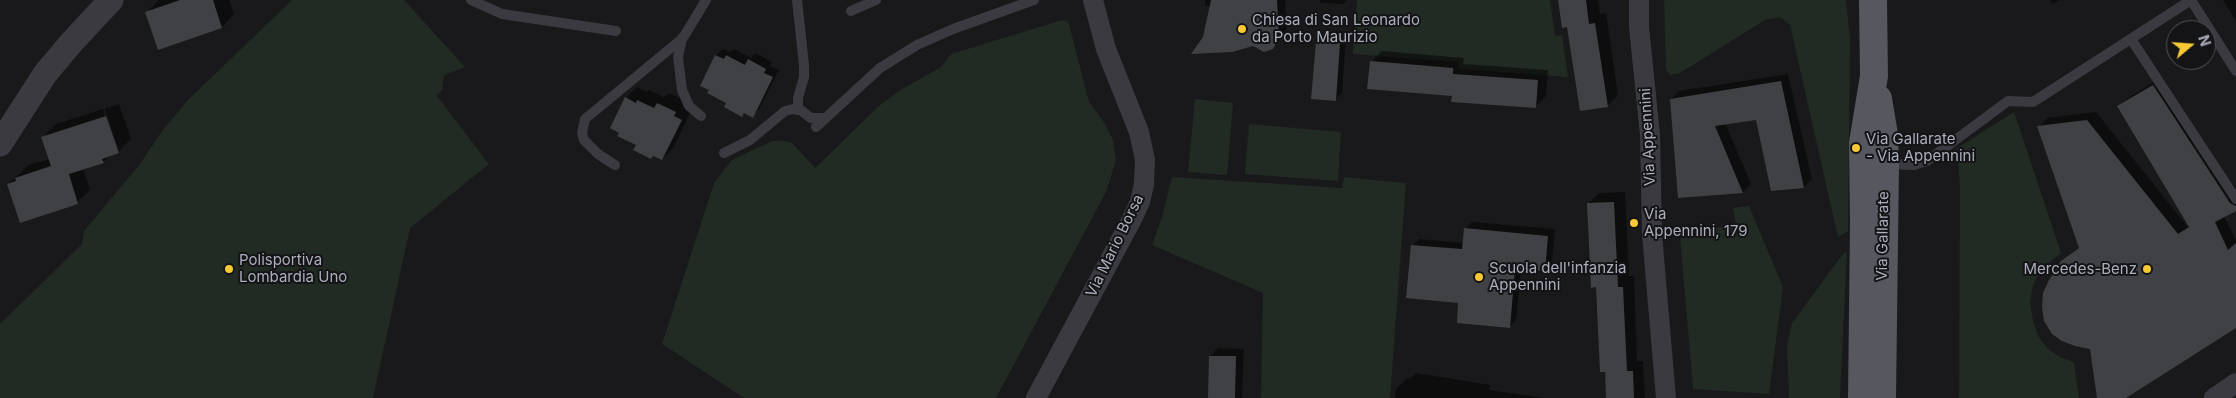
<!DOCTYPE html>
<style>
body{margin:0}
#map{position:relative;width:2236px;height:398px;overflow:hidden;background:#19191b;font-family:Inter,sans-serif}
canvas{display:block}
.north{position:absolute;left:2166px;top:20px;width:50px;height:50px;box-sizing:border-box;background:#141416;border:1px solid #505258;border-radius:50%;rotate:72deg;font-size:14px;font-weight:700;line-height:20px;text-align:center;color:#abaebb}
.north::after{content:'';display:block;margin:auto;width:18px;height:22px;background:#f7ca35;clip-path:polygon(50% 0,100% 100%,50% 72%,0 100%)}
</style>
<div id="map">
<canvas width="2236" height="398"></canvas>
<div class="north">N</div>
</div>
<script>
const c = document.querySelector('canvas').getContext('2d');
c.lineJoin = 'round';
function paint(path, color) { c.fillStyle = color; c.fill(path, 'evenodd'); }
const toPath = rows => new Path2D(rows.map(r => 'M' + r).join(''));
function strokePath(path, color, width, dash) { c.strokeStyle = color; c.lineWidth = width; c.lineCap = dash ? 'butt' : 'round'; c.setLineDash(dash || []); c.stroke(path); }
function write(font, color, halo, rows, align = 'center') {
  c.font = font + ' Inter,sans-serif'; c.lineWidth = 4; c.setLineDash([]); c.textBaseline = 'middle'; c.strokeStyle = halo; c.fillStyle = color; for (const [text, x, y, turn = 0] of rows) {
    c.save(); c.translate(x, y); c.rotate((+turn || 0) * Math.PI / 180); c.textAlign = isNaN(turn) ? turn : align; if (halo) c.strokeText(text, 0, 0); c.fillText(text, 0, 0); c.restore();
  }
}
paint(toPath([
 [292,0,404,0,465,67,444,75,442,90,437,96,489,164,410,228,373,398,0,398,0,324,82,244,84,231,140,164,162,131,187,101],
 [1357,0,1550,0,1555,36,1562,35,1568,77,1458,69,1458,62,1353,54],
 [1664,0,1846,0,1850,40,1848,231,1838,237,1790,25,1780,17,1765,20,1680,73,1670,75,1666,70],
 [1062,20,1067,21,1069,24,1089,102,1104,122,1113,140,1116,161,1106,192,996,398,744,398,662,344,714,183,732,160,772,141,785,141,792,143,815,168,879,106,899,91,941,67,951,54],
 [1195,99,1233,103,1227,175,1188,172],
 [2014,112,2061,253,2041,269,2033,285,2030,303,2033,321,2038,336,2047,348,2060,357,2074,362,2079,398,1959,398,1960,187,1957,148],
 [1249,124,1341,132,1338,181,1245,174],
 [1172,177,1342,188,1344,177,1406,183,1390,398,1261,398,1263,293,1152,245,1162,217],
 [1749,206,1783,287,1769,394,1693,389,1680,236,1736,224,1733,208],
 [1847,252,1840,398,1789,398,1787,346,1792,323,1843,254]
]), '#212a23');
paint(toPath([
 [159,0,229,0,234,14,222,27,147,12],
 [1205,0,1285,0,1287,28,1281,39,1272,48,1204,37,1211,6,1205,6],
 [1320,0,1347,0,1343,4,1320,3],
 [1559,0,1598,0,1600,14,1606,13,1618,95,1607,106,1568,26],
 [2050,0,2060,0,2053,4],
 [2223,0,2236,0,2236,21],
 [1324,35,1346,37,1342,93,1335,100,1317,42],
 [723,49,730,52,734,49,751,58,755,53,772,62,770,66,779,70,759,109,753,116,745,112,742,115,711,90,702,85,716,55],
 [1382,51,1464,58,1463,64,1548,70,1546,96,1535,107,1453,94,1371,62],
 [1788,74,1812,179,1804,187,1772,189,1757,118,1725,123,1751,184,1743,192,1679,197,1671,99,1679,91],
 [2162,77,2236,190,2236,209,2224,216,2236,240,2236,327,2124,398,2098,398,2091,348,2062,262,2080,247,2039,127,2047,118,2096,112,2187,226,2189,225,2119,106,2128,98],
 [637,87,647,92,649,90,664,97,669,93,686,101,692,109,673,148,662,159,637,144,626,98],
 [119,104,131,139,118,152,110,155,103,162,83,168,90,190,77,202,8,184,29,165,50,159,43,137,56,124],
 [105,109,117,146,115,148,103,110],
 [1625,192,1629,276,1634,276,1637,361,1643,361,1645,398,1607,398,1588,204,1599,193],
 [1472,222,1555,229,1552,263,1545,270,1521,268,1516,319,1510,326,1460,302,1412,246,1419,239,1464,243,1465,229],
 [1218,348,1244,349,1242,398,1209,398,1210,356],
 [1416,373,1490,385,1489,390,1544,398,1395,398,1396,389,1407,378,1411,378]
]), '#0007');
paint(toPath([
 [180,0,213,0,222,28,158,50,145,12],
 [1211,0,1277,0,1279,37,1273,49,1264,52,1253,46,1232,52,1191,54,1203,37],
 [1558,0,1586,0,1589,24,1595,23,1608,107,1580,111,1567,27,1562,28],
 [1316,42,1340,43,1336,101,1311,99],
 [715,55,724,59,726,55,745,65,748,59,766,69,764,73,773,77,753,118,744,113,742,117,724,107,726,103,707,93,709,90,700,86],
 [1370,61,1453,68,1453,74,1538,80,1536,108,1451,102,1452,96,1367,89],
 [1781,81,1804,188,1771,191,1756,120,1715,126,1743,193,1678,198,1670,99],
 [2153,85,2230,203,2236,206,2236,211,2215,222,2228,250,2236,243,2236,328,2126,398,2097,398,2090,349,2075,346,2062,341,2052,334,2044,321,2042,307,2043,293,2049,280,2061,261,2079,248,2037,126,2087,120,2178,234,2189,227,2117,106],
 [625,97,636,103,637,100,654,108,657,103,676,112,674,116,682,120,662,160,653,156,651,159,633,150,636,145,617,136,619,133,610,128],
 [106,116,119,153,102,159,104,163,69,174,78,204,20,223,7,184,16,181,15,178,51,166,41,137],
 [1614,202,1618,287,1623,287,1627,371,1633,371,1634,398,1606,398,1605,372,1600,372,1596,287,1591,288,1587,203],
 [1464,228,1548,236,1545,271,1515,269,1510,328,1457,323,1458,303,1406,298,1411,245,1462,249],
 [1209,356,1236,356,1235,398,1208,398]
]), '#404145');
strokePath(toPath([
 [471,0,502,14,616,31],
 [797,0,804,65,804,77,798,98,798,108,811,118,825,118],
 [2191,0,2236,71],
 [851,11,876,0],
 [682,38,678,57,682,90,689,106,701,116],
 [2131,39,2236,199],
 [816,127,880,68,917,45,953,29,1034,0],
 [724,153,750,140,785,111,793,109,799,110],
 [1886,164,1914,165,1927,161,2008,101,2033,102,2191,0],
 [615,165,598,154,584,140,582,133,585,119,683,38,706,0]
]), '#3a3a40', 10);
strokePath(toPath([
 [1639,0,1639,27,1650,135,1652,234,1666,398],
 [1036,398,1132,219,1140,202,1144,184,1145,160,1139,132,1106,49,1093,0],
 [2214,398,2236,383]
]), '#3a3a40', 20);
strokePath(toPath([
 [0,144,45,74,71,43,111,0]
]), '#3a3a40', 25);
strokePath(toPath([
 [1878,99,1884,135,1885,164,1882,398],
 [1862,398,1864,223,1863,143,1874,76,1873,0]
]), '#56575f', 28);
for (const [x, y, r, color] of [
 [1242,29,5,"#f7ca35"],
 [1856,148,5,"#f7ca35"],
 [1634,223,5,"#f7ca35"],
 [229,269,5,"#f7ca35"],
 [2147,269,5,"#f7ca35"],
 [1479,277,5,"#f7ca35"]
]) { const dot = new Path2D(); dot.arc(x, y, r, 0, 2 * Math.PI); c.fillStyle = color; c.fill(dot); strokePath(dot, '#141416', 2); }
write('15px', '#abaebb', '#141416', [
 ["Chiesa di San Leonardo",1252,20],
 ["da Porto Maurizio",1252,37],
 ["Via Gallarate",1866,139],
 ["- Via Appennini",1866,156],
 ["Via",1644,214],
 ["Appennini, 179",1644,231],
 ["Polisportiva",239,260],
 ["Lombardia Uno",239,277],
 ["Scuola dell'infanzia",1489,268],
 ["Appennini",1489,285],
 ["Mercedes-Benz",2137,269,"right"]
], 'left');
write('15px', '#abaebb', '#141416', [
 ["Via Appennini",1648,137,-93],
 ["Via Gallarate",1883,236,-89],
 ["Via Mario Borsa",1115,246,-64]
]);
</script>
